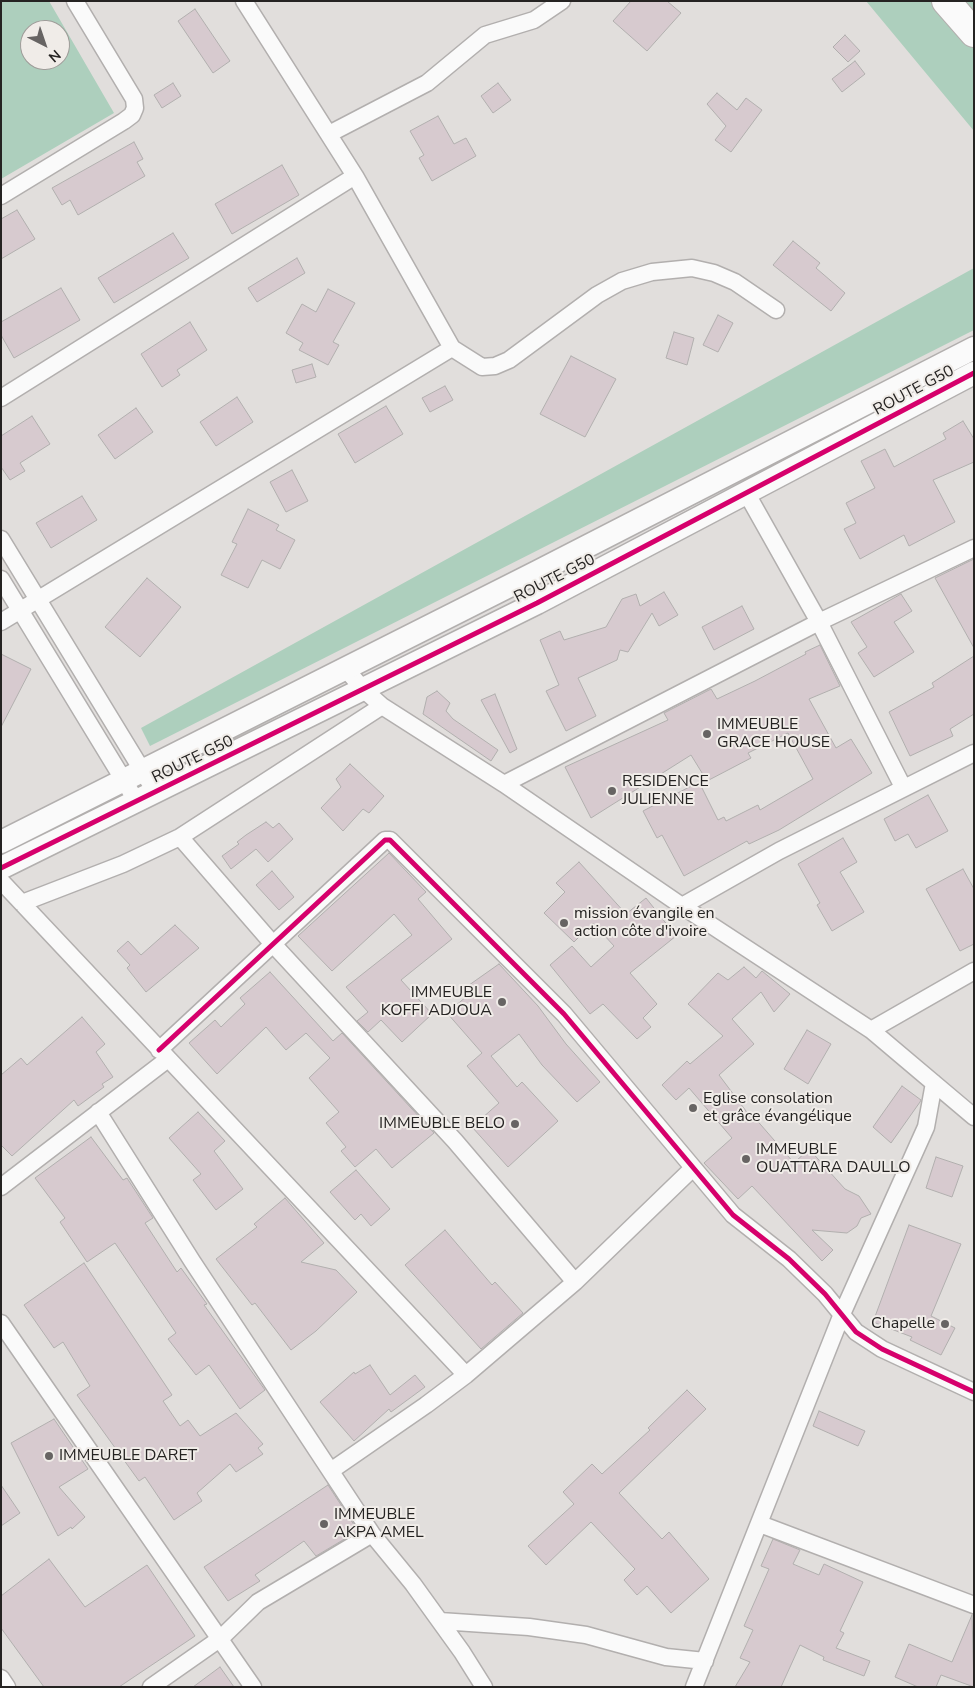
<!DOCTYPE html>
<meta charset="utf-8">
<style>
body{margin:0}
#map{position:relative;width:975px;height:1688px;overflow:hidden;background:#e1dedc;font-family:"Nunito Sans",sans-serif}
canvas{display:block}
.frame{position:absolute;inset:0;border:2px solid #252322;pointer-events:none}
.north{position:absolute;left:20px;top:20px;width:50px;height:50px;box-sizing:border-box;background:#f0ece8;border:1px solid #9f9c99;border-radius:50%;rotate:139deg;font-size:14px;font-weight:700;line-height:20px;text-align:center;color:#252322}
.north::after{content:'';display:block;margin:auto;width:18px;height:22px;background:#676463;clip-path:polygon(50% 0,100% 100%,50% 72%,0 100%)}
</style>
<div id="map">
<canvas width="975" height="1688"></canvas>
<div class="frame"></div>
<div class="north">N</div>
</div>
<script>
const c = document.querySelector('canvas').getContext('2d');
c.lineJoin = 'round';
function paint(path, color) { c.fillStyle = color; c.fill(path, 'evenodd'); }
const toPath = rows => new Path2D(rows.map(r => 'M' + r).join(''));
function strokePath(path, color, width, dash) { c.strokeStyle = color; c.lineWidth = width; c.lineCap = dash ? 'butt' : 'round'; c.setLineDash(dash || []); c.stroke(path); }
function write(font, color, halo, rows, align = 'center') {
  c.font = font + ' "Nunito Sans",sans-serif'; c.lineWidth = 4; c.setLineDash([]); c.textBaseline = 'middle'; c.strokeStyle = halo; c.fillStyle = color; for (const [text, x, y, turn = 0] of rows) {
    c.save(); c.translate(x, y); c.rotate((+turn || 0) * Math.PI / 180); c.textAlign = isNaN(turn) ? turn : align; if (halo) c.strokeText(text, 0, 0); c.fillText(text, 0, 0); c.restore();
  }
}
paint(toPath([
 [1,1,49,1,114,113,1,179],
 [30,30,60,30,60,60,30,60],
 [866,1,974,1,974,131],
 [974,268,974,330,150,746,141,728]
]), '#adcfbd');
const building = toPath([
 [631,1,667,1,681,13,647,51,613,21,631,1],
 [195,9,230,61,213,73,178,21,195,9],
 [845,35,860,51,848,62,833,47,845,35],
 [855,61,865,74,842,92,832,79,855,61],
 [173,83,181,96,162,108,154,95,173,83],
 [498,83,511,100,493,113,481,96,498,83],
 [717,93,737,110,746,98,762,110,731,152,715,140,726,126,707,104,717,93],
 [438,116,454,144,466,138,476,156,432,181,419,158,424,155,410,131,438,116],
 [134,142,143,159,137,162,145,176,78,215,70,200,62,205,52,188,134,142],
 [282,165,299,195,232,234,215,204,282,165],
 [17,210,35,239,1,259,1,219,17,210],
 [173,233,189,258,114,303,98,278,173,233],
 [793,241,820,263,816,268,845,293,831,311,773,265,793,241],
 [297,258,305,273,257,302,248,288,297,258],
 [61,288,80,320,14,358,1,335,1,322,61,288],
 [328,289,355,303,333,342,339,345,328,365,299,350,303,343,286,333,302,304,316,312,328,289],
 [718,315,733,323,718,352,703,345,718,315],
 [190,322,207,350,177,370,180,375,162,387,141,354,190,322],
 [674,332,694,338,687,365,666,358,674,332],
 [571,356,616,379,585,437,540,414,571,356],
 [312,364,316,377,296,383,292,370,312,364],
 [445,386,453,400,430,412,422,398,445,386],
 [237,397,253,422,216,446,200,422,237,397],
 [386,406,403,434,355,463,338,434,386,406],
 [136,408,153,432,115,459,98,435,136,408],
 [32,416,50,444,20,463,25,471,10,480,1,467,1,436,32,416],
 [963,421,974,439,974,462,933,480,955,522,909,546,904,535,860,559,844,529,856,523,846,503,875,488,861,461,885,449,894,467,946,439,943,433,963,421],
 [292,470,308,501,286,512,270,482,292,470],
 [82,496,97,520,51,548,36,523,82,496],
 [248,509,279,525,276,530,295,540,280,569,262,560,248,588,221,575,237,544,232,542,248,509],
 [974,559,974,648,935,578,974,559],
 [147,578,181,607,140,657,105,627,147,578],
 [664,592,678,615,659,626,652,613,628,652,620,650,617,660,578,678,596,716,566,731,546,691,559,685,540,640,560,631,564,640,606,627,622,599,636,594,640,606,664,592],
 [901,594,912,611,894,622,914,652,874,677,858,653,867,647,851,622,901,594],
 [742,606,754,629,714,650,702,627,742,606],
 [820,645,840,686,809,699,836,748,851,739,872,773,779,830,749,844,747,841,684,876,662,835,657,838,643,811,699,782,718,820,724,817,726,821,758,805,760,810,813,779,788,733,748,753,751,758,707,781,691,755,591,818,565,767,668,720,664,713,711,689,717,699,755,681,806,654,805,652,820,645],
 [1,654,31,669,1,727,1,654],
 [974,656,974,714,950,729,953,736,910,756,889,712,934,687,932,683,974,656],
 [437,691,450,703,446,711,453,719,498,750,491,761,423,714,427,697,437,691],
 [495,694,517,749,510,753,481,700,495,694],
 [350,764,384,796,369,813,363,809,343,831,321,808,341,787,336,779,350,764],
 [928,795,948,831,916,848,908,834,895,841,884,819,928,795],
 [266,822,273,828,279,823,293,839,268,862,256,849,231,869,222,856,239,844,237,842,246,835,266,822],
 [843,838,857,862,840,872,864,912,832,931,817,905,820,903,798,864,843,838],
 [389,853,426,892,418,899,452,939,401,980,432,1014,402,1042,381,1020,368,1032,357,1021,368,1012,346,987,412,935,394,914,332,971,298,936,389,853],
 [579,862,626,914,646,898,676,936,630,973,657,1004,643,1018,651,1027,637,1039,603,1004,590,1014,550,965,572,946,591,967,614,946,593,923,574,942,544,913,565,892,556,883,579,862],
 [963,869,974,889,974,944,960,951,926,889,963,869],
 [272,871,294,897,279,910,256,885,272,871],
 [175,925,199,948,146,992,127,968,130,965,117,951,128,941,141,955,175,925],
 [499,964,538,1006,566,1044,600,1082,577,1102,542,1065,519,1034,491,1056,517,1087,522,1082,558,1121,508,1167,472,1127,499,1103,467,1066,482,1053,447,1013,467,996,462,990,499,964],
 [744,967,756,978,762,971,790,994,774,1012,761,992,732,1019,754,1044,719,1075,752,1119,754,1117,794,1163,809,1149,845,1189,859,1196,871,1214,861,1218,857,1226,847,1233,812,1230,833,1250,822,1261,752,1186,738,1199,704,1163,732,1138,689,1088,676,1100,662,1085,687,1061,690,1064,723,1036,688,1004,718,973,728,980,744,967],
 [270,972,333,1041,342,1033,434,1133,392,1168,376,1149,355,1167,341,1151,346,1147,326,1123,339,1112,309,1078,330,1058,306,1033,286,1050,266,1027,217,1074,189,1043,215,1020,221,1027,245,1004,240,998,270,972],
 [82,1017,105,1044,96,1052,113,1077,102,1084,104,1087,78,1106,74,1100,12,1156,1,1145,1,1075,21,1058,27,1065,82,1017],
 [807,1030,831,1044,808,1084,784,1069,807,1030],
 [902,1086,921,1100,920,1102,891,1143,873,1127,902,1086],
 [198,1112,225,1141,214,1151,243,1189,216,1210,193,1180,201,1174,169,1138,198,1112],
 [91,1137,123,1180,127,1178,153,1218,145,1223,177,1272,181,1268,207,1304,204,1305,265,1390,240,1409,209,1365,196,1375,168,1339,176,1333,115,1243,87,1262,60,1222,65,1218,35,1178,91,1137],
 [936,1157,963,1166,952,1197,926,1188,936,1157],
 [356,1170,390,1209,371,1226,361,1214,355,1220,330,1192,356,1170],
 [285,1198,324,1243,301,1262,336,1270,357,1292,316,1331,291,1350,255,1303,252,1305,216,1259,257,1227,254,1224,285,1198],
 [909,1225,961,1244,931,1316,955,1328,941,1355,910,1340,912,1337,873,1322,909,1225],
 [445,1230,492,1285,495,1282,523,1313,481,1349,405,1265,445,1230],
 [84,1263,172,1395,163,1401,180,1426,188,1420,200,1436,236,1413,263,1444,258,1448,263,1454,236,1472,230,1464,197,1493,202,1501,174,1520,145,1477,139,1481,77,1395,90,1386,63,1342,54,1348,24,1305,84,1263],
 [370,1365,390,1395,415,1375,425,1387,391,1412,389,1409,354,1441,320,1402,354,1372,355,1374,370,1365],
 [687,1390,706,1409,619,1493,662,1539,669,1532,709,1579,671,1613,647,1586,637,1595,624,1580,635,1569,591,1522,546,1565,528,1546,574,1504,563,1492,592,1464,602,1474,650,1430,648,1428,687,1390],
 [819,1411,865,1431,858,1446,813,1426,819,1411],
 [54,1419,88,1469,59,1487,85,1517,72,1529,71,1527,58,1536,11,1443,54,1419],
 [1,1485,20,1513,1,1526,1,1485],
 [328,1485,358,1531,316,1556,304,1541,255,1575,260,1581,228,1601,204,1567,328,1485],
 [773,1539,800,1550,793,1564,819,1575,824,1564,863,1582,840,1631,844,1633,836,1648,870,1661,864,1676,823,1660,824,1657,800,1645,781,1687,735,1687,750,1662,740,1658,753,1630,744,1626,769,1569,761,1566,773,1539],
 [49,1559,85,1607,147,1565,195,1636,119,1687,44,1687,1,1628,1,1596,49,1559],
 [972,1615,974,1687,941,1675,936,1687,918,1687,895,1677,909,1644,952,1662,972,1615],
 [220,1667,234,1687,193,1687,220,1667]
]);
paint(building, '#d7cacf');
strokePath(building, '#b1afae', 1);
const street = toPath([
 [244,1,355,176,452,348,482,367,495,366,509,360,597,295,622,281,652,272,692,268,714,273,735,282,776,310],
 [329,134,427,83,485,35,534,20,562,1],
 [1,196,124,121,132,115,135,108,134,99,75,1],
 [1,398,355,176],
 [747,494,819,622,903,787],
 [1,539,156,793],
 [1,579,137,802],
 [1,622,452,348],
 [345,668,363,689,382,706,504,784,682,906,871,1030,974,1117],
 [504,784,819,622,974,548],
 [180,837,272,943,455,1141,575,1282],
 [1,881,466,1375],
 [22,903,123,864,180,837,382,706],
 [682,906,779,851,974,753],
 [871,1030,974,971],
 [159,1050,385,840,390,840,564,1014,733,1215,789,1259,825,1294,856,1332,882,1349,974,1392],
 [98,1112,192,1261,372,1534,413,1584,462,1652,484,1687],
 [1,1187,168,1059],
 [1,1323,253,1687],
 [332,1470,426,1405,466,1375,575,1282,693,1168],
 [760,1524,974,1605],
 [440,1621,529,1627,586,1635,666,1657,705,1661],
 [1,1678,7,1687],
 [151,1687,221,1638,258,1602,372,1534],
 [694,1687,842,1314,926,1127,934,1083]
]);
const secondary = toPath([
 [1,842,537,572,974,348],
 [1,868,537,603,974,373]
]);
const highway = toPath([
 [946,1,974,33]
]);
strokePath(street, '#b2afae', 19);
strokePath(secondary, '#b2afae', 25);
strokePath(highway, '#b2afae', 30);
strokePath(street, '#fafafa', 16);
strokePath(secondary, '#fafafa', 22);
strokePath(highway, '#fafafa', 28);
strokePath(toPath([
 [1,868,537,603,974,373],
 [159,1050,385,840,390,840,564,1014,733,1215,789,1259,825,1294,856,1332,882,1349,974,1392]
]), '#d6006c', 5);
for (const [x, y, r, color] of [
 [707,734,5,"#676463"],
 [612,791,5,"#676463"],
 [564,923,5,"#676463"],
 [502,1002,5,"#676463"],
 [693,1108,5,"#676463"],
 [515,1124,5,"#676463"],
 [746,1159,5,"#676463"],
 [945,1324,5,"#676463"],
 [49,1456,5,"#676463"],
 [324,1524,5,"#676463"]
]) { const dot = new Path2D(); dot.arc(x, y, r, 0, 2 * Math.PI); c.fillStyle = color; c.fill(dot); strokePath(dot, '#f0ece8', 2); }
write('16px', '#252322', '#f0ece8', [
 ["ROUTE G50",914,391,-28],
 ["ROUTE G50",555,579,-27],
 ["ROUTE G50",193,760,-26]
]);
write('16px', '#252322', '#f0ece8', [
 ["IMMEUBLE",717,725],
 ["GRACE HOUSE",717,743],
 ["RESIDENCE",622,782],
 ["JULIENNE",622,800],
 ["mission évangile en",574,914],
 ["action côte d'ivoire",574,932],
 ["IMMEUBLE",492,993,"right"],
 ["KOFFI ADJOUA",492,1011,"right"],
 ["Eglise consolation",703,1099],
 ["et grâce évangélique",703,1117],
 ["IMMEUBLE BELO",505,1124,"right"],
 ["IMMEUBLE",756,1150],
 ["OUATTARA DAULLO",756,1168],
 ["Chapelle",935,1324,"right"],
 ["IMMEUBLE DARET",59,1456],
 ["IMMEUBLE",334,1515],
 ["AKPA AMEL",334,1533]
], 'left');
</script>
